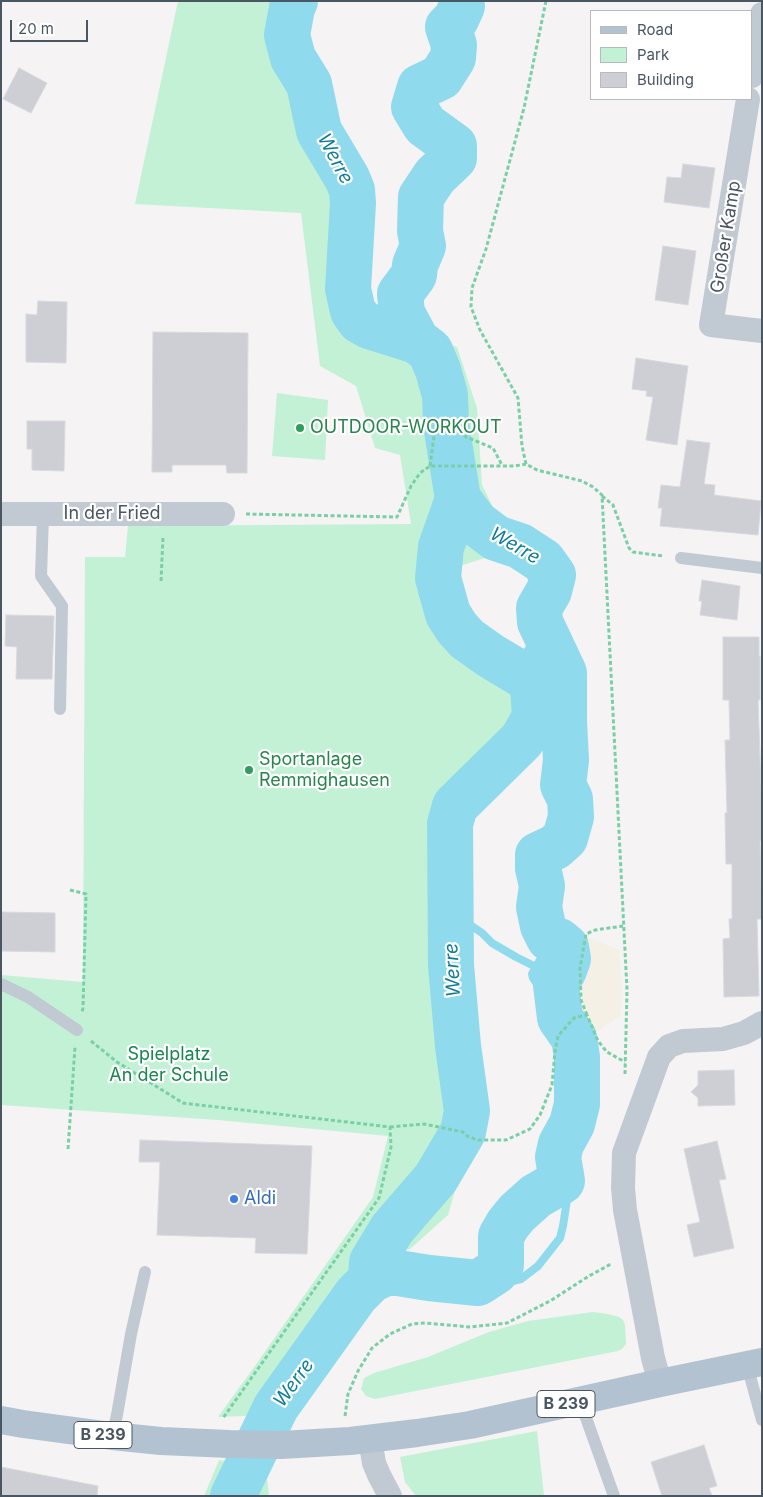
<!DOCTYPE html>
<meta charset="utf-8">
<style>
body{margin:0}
#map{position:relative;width:763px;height:1497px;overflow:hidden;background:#f5f3f3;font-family:Inter,sans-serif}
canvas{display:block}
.frame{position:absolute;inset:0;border:2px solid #4a5661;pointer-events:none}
.legend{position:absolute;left:590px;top:10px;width:162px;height:90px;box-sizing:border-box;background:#fff;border:1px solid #b7bbc0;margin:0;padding:6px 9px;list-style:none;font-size:15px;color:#4a5661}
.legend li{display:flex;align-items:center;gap:10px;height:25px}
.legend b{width:25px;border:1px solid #b7bbc0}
.scale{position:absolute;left:10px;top:20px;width:78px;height:22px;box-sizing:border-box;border:2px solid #4a5661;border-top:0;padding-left:6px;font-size:15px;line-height:18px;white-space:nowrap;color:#4a5661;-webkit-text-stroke:4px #fff;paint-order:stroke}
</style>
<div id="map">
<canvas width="763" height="1497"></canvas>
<div class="frame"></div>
<ul class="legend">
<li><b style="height:6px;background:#b3c2d1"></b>Road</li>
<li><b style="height:14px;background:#c3f1d5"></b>Park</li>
<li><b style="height:14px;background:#cdcfd5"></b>Building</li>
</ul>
<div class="scale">20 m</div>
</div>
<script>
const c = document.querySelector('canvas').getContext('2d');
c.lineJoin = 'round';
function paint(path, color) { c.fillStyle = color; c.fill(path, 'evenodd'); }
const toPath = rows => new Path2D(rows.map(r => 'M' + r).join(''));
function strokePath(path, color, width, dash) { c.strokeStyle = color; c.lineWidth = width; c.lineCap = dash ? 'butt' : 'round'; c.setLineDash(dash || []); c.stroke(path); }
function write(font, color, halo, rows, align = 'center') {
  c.font = font + ' Inter,sans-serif'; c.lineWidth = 4.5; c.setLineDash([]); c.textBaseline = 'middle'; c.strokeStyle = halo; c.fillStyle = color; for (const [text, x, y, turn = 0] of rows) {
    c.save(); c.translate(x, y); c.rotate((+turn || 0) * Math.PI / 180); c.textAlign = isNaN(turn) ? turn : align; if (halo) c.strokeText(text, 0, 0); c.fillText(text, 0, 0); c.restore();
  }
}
paint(toPath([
 [178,1,312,1,303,20,312,100,352,208,356,316,457,347,477,408,482,485,514,549,459,566,454,602,544,671,543,736,465,819,463,1162,448,1215,410,1249,358,1264,344,1300,269,1415,218,1417,255,1366,373,1197,388,1136,218,1120,1,1105,1,975,83,982,85,557,125,557,128,526,411,524,400,455,375,448,356,386,320,366,301,213,135,204],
 [277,393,328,400,325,460,272,456],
 [593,1312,608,1314,619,1317,623,1320,625,1325,626,1344,622,1349,618,1351,375,1399,366,1396,361,1389,364,1378,374,1373,428,1357,489,1332,528,1321],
 [537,1431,544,1496,416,1496,405,1482,400,1457],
 [219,1460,266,1469,269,1496,204,1496]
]), '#c3f1d5');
paint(toPath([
 [583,935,619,950,622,988,620,1016,590,1036,579,1013,570,1009,565,1001,562,985,569,972,578,941]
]), '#f5f0e5');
strokePath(toPath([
 [515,669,543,628],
 [450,906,460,918,482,933,492,943,516,957,536,967],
 [549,938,545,951,532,974,533,978,560,1018],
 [478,1283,509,1282,521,1279,538,1266,560,1238,563,1226,567,1200,562,1181]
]), '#90daee', 8);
strokePath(toPath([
 [295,1,292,8,287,35,293,58,309,84,319,131,347,178,352,190,353,203,348,289,353,311,360,321,369,326,417,341],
 [371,1280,372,1262,392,1229,436,1178,463,1132,467,1111,458,1046,451,965,450,824,455,806,522,740,535,717,533,687,526,677,491,656,467,639,457,628,448,614,438,578,441,547,458,499],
 [233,1496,276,1407,356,1295,371,1280,386,1273,398,1273,429,1278,478,1283,495,1272,501,1265,501,1236,508,1224,517,1213,536,1196,562,1181,558,1157,561,1144,572,1124,577,1104,577,1057,574,1038,560,1018,556,985,564,970,568,959,566,947,559,941,549,938,543,926,539,907,542,886,538,868,538,855,555,847,565,838,571,817,570,799,563,785,566,760,564,721,564,673,540,622,539,608,549,591,553,575,543,561,520,546,496,538,476,523,458,499,446,424,445,395,438,370,430,351,417,341,402,313,400,294,414,275,415,265,423,246,420,231,421,197,435,176,454,158,454,146,425,125,414,107,420,87,441,77,453,58,454,45,448,27,456,19,462,6,461,1]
]), '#90daee', 46);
const building = toPath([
 [19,68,47,83,31,113,3,99,19,68],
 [683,164,715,168,709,208,664,202,667,177,681,178,683,164],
 [663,246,696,251,688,305,655,300,663,246],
 [38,301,67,302,66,363,26,362,26,314,37,315,38,301],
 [153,332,248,333,247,473,227,473,226,465,172,465,172,472,152,472,153,332],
 [636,358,688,366,677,445,646,440,653,397,646,396,647,391,632,389,636,358],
 [27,421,65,421,64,471,32,470,32,449,27,449,27,421],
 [687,440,710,443,704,484,715,485,714,495,761,501,758,535,660,526,662,508,658,508,661,485,680,487,687,440],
 [702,580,740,586,737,620,700,615,702,601,699,601,702,580],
 [6,615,54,616,52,679,16,679,17,647,5,646,6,615],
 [723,637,759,637,759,656,760,656,760,700,758,700,762,815,762,841,760,841,762,919,757,919,759,996,724,997,723,939,730,938,729,919,732,919,732,864,726,864,725,813,727,813,725,740,730,740,729,700,723,700,723,637],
 [1,912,55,913,55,952,1,951,1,912],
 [734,1070,735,1105,698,1106,698,1098,691,1092,698,1085,698,1071,734,1070],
 [140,1140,312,1146,307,1254,255,1253,256,1238,157,1235,160,1162,139,1162,140,1140],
 [717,1141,726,1179,719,1180,734,1248,694,1257,687,1225,700,1222,684,1149,717,1141],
 [704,1445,717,1486,709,1488,712,1496,662,1496,651,1462,704,1445],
 [1,1467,98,1486,97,1496,1,1496,1,1467]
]);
paint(building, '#cdcfd5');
strokePath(building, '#d7d9de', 1);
strokePath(toPath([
 [546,1,524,108,486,249,472,288,471,307,480,330,518,398,522,446,526,464,537,470,582,481,593,487,602,495,627,990,625,1074],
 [430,466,435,429,446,424,458,428,466,437,493,448,502,465],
 [602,496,613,505,629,548,633,552,663,556],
 [246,514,397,517,411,486,420,473,430,466,515,466,526,464],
 [161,581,163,537],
 [70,890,86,894,83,1008,82,1012],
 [587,1015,581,1000,580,968,586,934,595,930,623,926],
 [91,1041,117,1062,183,1103,390,1127,391,1147,379,1198,223,1418],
 [390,1127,424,1124,463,1132,467,1136,478,1140,506,1140,530,1129,540,1115,552,1085,555,1051,558,1036,574,1018,587,1015,598,1041,607,1052,625,1062],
 [68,1149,75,1047],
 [345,1416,348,1394,358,1371,372,1348,390,1334,412,1324,425,1323,470,1327,507,1323,550,1301,589,1276,611,1264]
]), '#7ad0a6', 3, [4, 2.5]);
strokePath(toPath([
 [43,515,41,576,62,606,60,709],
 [681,558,762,568],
 [1,984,28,997,77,1030],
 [747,1365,762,1420],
 [580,1401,614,1496],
 [112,1436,117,1415,131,1334,145,1272]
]), '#c1cad2', 12);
strokePath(toPath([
 [752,76,762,14],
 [748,99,711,325,762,331],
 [1,514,223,514],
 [660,1383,653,1358,625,1210,623,1188,624,1153,659,1057,669,1046,683,1041,723,1039,744,1033,762,1023],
 [370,1439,374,1463,379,1475,390,1496]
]), '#c1cad2', 24);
strokePath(toPath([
 [1,1420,23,1424,112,1436,161,1441,229,1444,281,1445,350,1441,417,1433,470,1425,660,1383,762,1362]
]), '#b3c2d1', 28);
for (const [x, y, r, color] of [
 [300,428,5,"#2e9e5b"],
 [249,770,5,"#2e9e5b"],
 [234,1199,5,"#3f7fe0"]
]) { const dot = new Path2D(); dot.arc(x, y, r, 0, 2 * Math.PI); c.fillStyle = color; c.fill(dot); strokePath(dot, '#fff', 2); }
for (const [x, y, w] of [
 [566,1404,58],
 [103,1435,58]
]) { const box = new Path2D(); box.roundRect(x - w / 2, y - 13.5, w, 27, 4); c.fillStyle = '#fff'; c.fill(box); strokePath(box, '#4a5661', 1); }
write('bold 16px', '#4a5661', null, [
 ["B 239",566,1404],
 ["B 239",103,1435]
]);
write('18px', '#4a5661', '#fff', [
 ["Großer Kamp",726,237,-81],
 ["In der Fried",112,514]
]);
write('18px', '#27864d', '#fff', [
 ["OUTDOOR-WORKOUT",310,428],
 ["Sportanlage",259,760],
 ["Remmighausen",259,781]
], 'left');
write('18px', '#17864f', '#fff', [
 ["Spielplatz",169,1055],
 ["An der Schule",169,1076]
]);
write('18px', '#366cbe', '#fff', [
 ["Aldi",244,1199]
], 'left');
write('italic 19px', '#0c7c9b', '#fff', [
 ["Werre",335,159,62],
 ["Werre",515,546,30],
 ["Werre",453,970,-93],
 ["Werre",294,1383,-54]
]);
</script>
